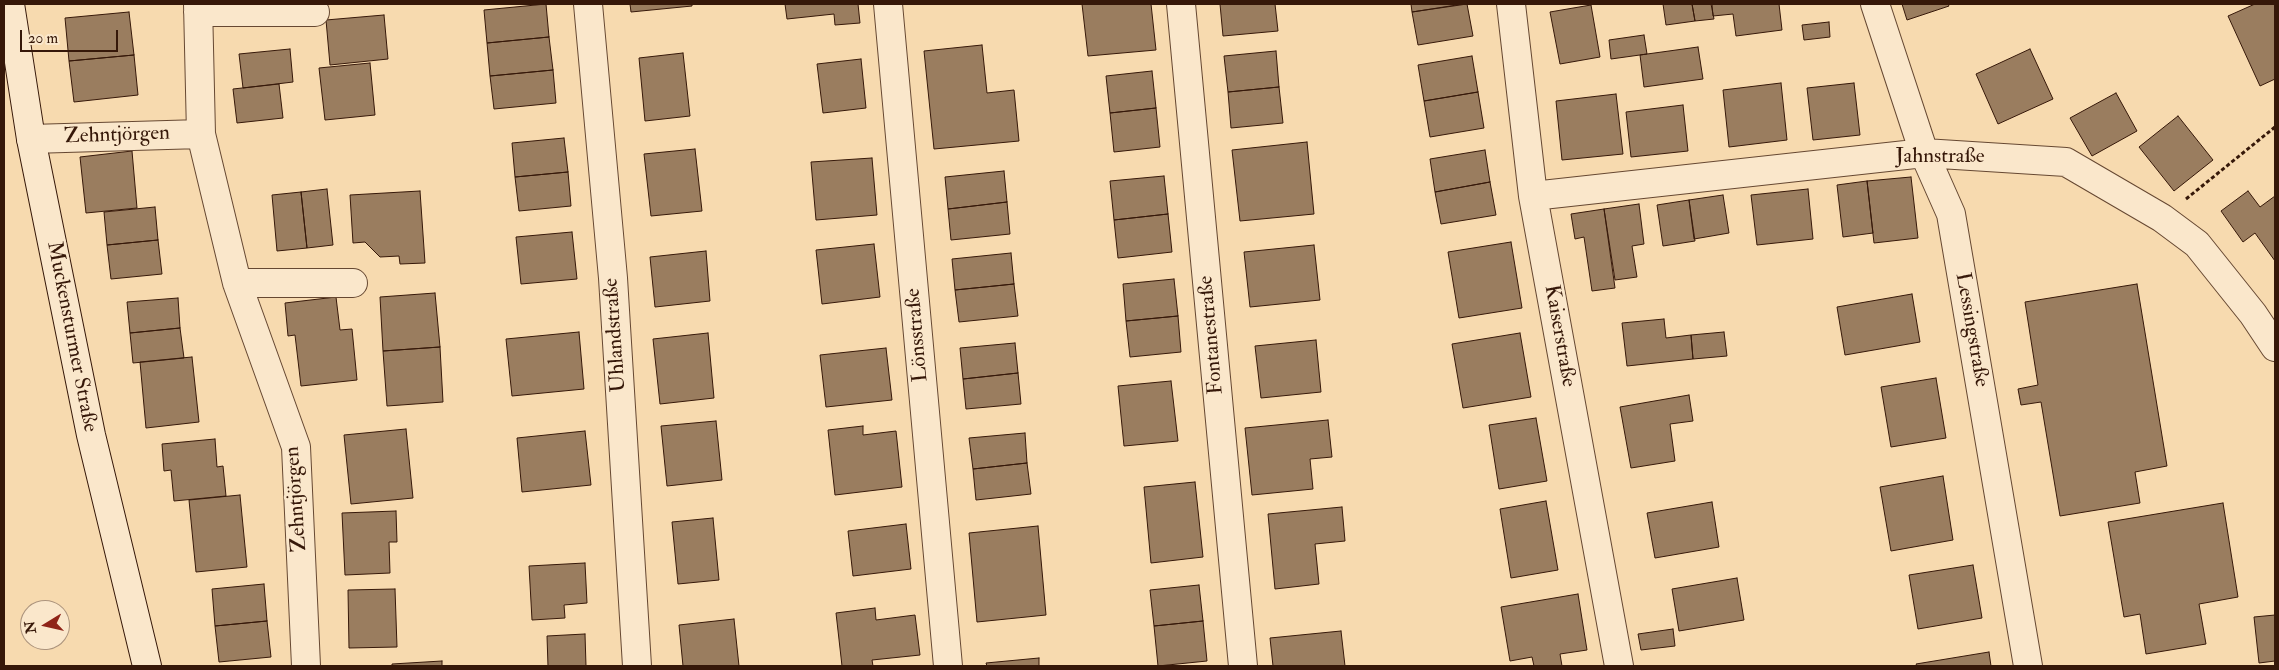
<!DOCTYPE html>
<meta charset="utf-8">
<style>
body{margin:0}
#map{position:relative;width:2279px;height:670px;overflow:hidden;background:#f7daaf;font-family:"IM FELL Double Pica",serif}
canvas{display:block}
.frame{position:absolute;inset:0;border:5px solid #361809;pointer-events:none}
.north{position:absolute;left:20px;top:600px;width:50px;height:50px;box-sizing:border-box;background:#fae7cb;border:1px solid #ac947d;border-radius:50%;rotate:261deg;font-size:14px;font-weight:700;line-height:20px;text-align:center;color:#361809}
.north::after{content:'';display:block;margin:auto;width:18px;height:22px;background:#8f2418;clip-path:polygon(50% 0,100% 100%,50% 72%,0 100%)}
.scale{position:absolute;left:20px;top:30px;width:98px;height:22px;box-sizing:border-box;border:2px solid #361809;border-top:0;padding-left:6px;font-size:15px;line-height:18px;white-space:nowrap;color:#361809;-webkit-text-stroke:4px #fae7cb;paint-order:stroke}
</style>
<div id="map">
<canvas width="2279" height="670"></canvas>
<div class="frame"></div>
<div class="north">N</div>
<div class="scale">20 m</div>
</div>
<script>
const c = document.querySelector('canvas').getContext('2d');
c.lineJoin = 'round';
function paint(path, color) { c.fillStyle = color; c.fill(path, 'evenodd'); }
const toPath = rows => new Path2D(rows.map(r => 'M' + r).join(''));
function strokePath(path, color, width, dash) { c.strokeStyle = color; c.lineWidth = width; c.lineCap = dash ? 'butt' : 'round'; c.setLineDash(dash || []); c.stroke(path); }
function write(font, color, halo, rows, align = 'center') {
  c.font = font + ' "IM FELL Double Pica",serif'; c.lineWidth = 5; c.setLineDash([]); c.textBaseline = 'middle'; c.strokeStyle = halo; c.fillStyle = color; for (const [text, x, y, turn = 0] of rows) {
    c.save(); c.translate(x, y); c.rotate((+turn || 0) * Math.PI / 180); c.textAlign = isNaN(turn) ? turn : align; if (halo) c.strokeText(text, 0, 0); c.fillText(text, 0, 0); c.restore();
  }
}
const building = toPath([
 [546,4,549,37,487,43,484,10,546,4],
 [630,4,692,4,692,6,631,12,630,4],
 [785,4,858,4,860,23,835,25,834,14,787,19,785,4],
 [1082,4,1151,4,1156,50,1088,56,1082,4],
 [1220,4,1275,4,1278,31,1223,36,1220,4],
 [1411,4,1463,4,1412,12,1411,4],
 [1467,4,1473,36,1418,45,1412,12,1467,4],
 [1663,4,1692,4,1695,21,1666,25,1663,4],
 [1692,4,1711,4,1714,19,1695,21,1692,4],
 [1712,4,1779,4,1782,30,1736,36,1733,14,1713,16,1712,4],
 [1902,4,1948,4,1949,6,1907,20,1902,4],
 [2255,4,2275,4,2275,79,2260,86,2228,16,2255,4],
 [1591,5,1600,57,1560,64,1550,12,1591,5],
 [129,12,134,55,69,61,65,18,129,12],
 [384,15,388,59,330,65,326,20,384,15],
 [1829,22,1830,37,1804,40,1802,25,1829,22],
 [1644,35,1647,54,1611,59,1609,40,1644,35],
 [549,37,553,70,490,76,487,43,549,37],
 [982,45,987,93,1014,90,1019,141,934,149,924,51,982,45],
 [1698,47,1703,79,1644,87,1640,55,1698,47],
 [290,49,293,82,243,88,239,54,290,49],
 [2030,49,2053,99,1998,124,1976,74,2030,49],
 [1276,51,1279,87,1228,92,1224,56,1276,51],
 [683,53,690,116,645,121,639,58,683,53],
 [134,55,138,95,74,102,69,61,134,55],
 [1472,56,1478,92,1424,101,1418,65,1472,56],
 [861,59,866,108,823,113,817,64,861,59],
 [370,63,375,115,325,120,319,68,370,63],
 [553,70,556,103,494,109,490,76,553,70],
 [1152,71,1156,108,1110,113,1106,76,1152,71],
 [1781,83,1787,140,1729,147,1723,90,1781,83],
 [1854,83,1860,135,1813,140,1807,88,1854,83],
 [279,84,283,118,237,123,233,89,279,84],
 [1279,87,1283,123,1231,128,1228,92,1279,87],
 [1478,92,1484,128,1430,137,1424,101,1478,92],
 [2116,93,2137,131,2092,156,2070,118,2116,93],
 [1616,94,1623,154,1562,160,1556,101,1616,94],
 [1683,105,1688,151,1631,157,1626,112,1683,105],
 [1156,108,1160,147,1114,152,1110,113,1156,108],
 [2178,116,2213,160,2174,191,2139,147,2178,116],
 [564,138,568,172,515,177,512,143,564,138],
 [1307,142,1314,214,1240,221,1232,150,1307,142],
 [695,149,702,211,651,216,644,154,695,149],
 [1485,150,1490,182,1435,192,1430,159,1485,150],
 [132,151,137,208,86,213,80,157,132,151],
 [872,158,877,215,816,220,811,162,872,158],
 [1004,171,1007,202,948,209,945,177,1004,171],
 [568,172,571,206,519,211,515,177,568,172],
 [1164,176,1168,214,1114,220,1110,181,1164,176],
 [1911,177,1918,238,1874,243,1867,181,1911,177],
 [1867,181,1873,233,1843,237,1837,185,1867,181],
 [1490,182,1496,215,1441,224,1435,192,1490,182],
 [327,189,333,245,307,248,301,192,327,189],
 [1808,189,1813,239,1757,245,1751,195,1808,189],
 [420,191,425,263,400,264,399,256,380,257,365,242,353,243,350,195,420,191],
 [2248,191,2260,207,2275,196,2275,261,2255,233,2243,242,2221,211,2248,191],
 [301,192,307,248,277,251,272,195,301,192],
 [1723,195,1729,233,1694,239,1689,200,1723,195],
 [1689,200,1695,241,1663,246,1657,205,1689,200],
 [1007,202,1010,234,951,240,948,209,1007,202],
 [1639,204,1644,244,1632,246,1637,277,1615,280,1604,209,1639,204],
 [155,207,158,240,107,245,104,212,155,207],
 [1604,209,1615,288,1592,291,1584,237,1575,239,1571,214,1604,209],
 [1168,214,1172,252,1118,258,1114,220,1168,214],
 [572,232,577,279,521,284,516,237,572,232],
 [158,240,162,274,111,279,107,245,158,240],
 [1511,242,1522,308,1459,318,1448,252,1511,242],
 [874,244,880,297,822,304,816,250,874,244],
 [1314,245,1320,300,1250,307,1244,252,1314,245],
 [706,251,710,301,655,307,650,257,706,251],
 [1011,253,1014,284,955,290,952,259,1011,253],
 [1174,279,1178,316,1126,321,1123,284,1174,279],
 [1014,284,1018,316,959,322,955,290,1014,284],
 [2137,284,2167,466,2135,472,2140,503,2060,516,2041,402,2021,405,2018,389,2038,385,2025,302,2137,284],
 [435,293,440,347,383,351,380,297,435,293],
 [1912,294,1920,342,1845,355,1837,307,1912,294],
 [336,297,340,330,352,329,357,380,301,386,295,335,288,336,285,303,336,297],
 [178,298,180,328,130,333,127,302,178,298],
 [1178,316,1181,352,1130,357,1126,321,1178,316],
 [1664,319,1666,338,1691,335,1693,359,1627,366,1622,323,1664,319],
 [180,328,184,358,133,363,130,333,180,328],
 [579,332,584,389,512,396,506,339,579,332],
 [1724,332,1727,356,1693,359,1691,335,1724,332],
 [708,333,714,398,660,404,653,339,708,333],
 [1520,333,1531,397,1463,408,1452,344,1520,333],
 [1316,340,1321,392,1261,398,1255,346,1316,340],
 [1015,343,1018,373,963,379,960,348,1015,343],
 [440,347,443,402,387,406,383,351,440,347],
 [886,348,892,400,826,407,820,355,886,348],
 [192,357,199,422,146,428,140,362,192,357],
 [1018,373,1021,404,966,409,963,379,1018,373],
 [1936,378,1946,438,1891,447,1881,387,1936,378],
 [1171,381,1178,441,1124,446,1118,386,1171,381],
 [1689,395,1693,421,1670,424,1675,461,1631,468,1620,407,1689,395],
 [1536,418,1547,481,1499,489,1489,425,1536,418],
 [1328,420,1332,457,1310,459,1313,489,1252,495,1245,428,1328,420],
 [716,421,722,480,667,486,661,426,716,421],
 [863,426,863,435,896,431,902,487,835,495,828,430,863,426],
 [406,429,413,498,351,504,344,435,406,429],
 [585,431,591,485,522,492,517,438,585,431],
 [1025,433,1027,463,973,469,969,438,1025,433],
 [215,439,217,467,223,466,226,496,174,501,171,470,164,471,162,444,215,439],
 [1027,463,1031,494,976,500,973,469,1027,463],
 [1943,476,1953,540,1891,551,1880,487,1943,476],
 [1195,482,1203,557,1151,563,1144,487,1195,482],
 [240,495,247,567,196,572,189,500,240,495],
 [1546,501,1558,570,1511,578,1500,509,1546,501],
 [1712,502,1719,547,1655,558,1647,513,1712,502],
 [2223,503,2238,597,2199,604,2206,644,2146,654,2140,614,2124,617,2108,522,2223,503],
 [1342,507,1345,541,1315,544,1319,584,1275,589,1268,514,1342,507],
 [396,511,397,542,389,542,390,573,345,575,342,513,396,511],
 [713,518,719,580,678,584,672,522,713,518],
 [906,524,911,569,853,576,848,531,906,524],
 [1038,526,1046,615,977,622,969,533,1038,526],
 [585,563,587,603,564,605,565,618,532,620,529,566,585,563],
 [1973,565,1982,618,1918,629,1909,575,1973,565],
 [1737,578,1744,620,1679,631,1672,589,1737,578],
 [264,584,267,621,215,626,212,589,264,584],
 [1199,585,1203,621,1154,626,1150,590,1199,585],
 [395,589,397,647,349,648,348,590,395,589],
 [1578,594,1587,650,1560,654,1562,666,1534,666,1532,657,1510,661,1501,607,1578,594],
 [875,608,876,620,915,615,920,655,872,660,873,666,842,666,836,613,875,608],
 [2275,615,2275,661,2259,663,2254,617,2275,615],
 [734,619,739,666,683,666,679,625,734,619],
 [267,621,271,657,219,662,215,626,267,621],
 [1203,621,1207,661,1158,666,1154,626,1203,621],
 [1673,629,1675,646,1641,650,1638,634,1673,629],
 [1341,631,1345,666,1273,666,1270,638,1341,631],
 [585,634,586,666,548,666,547,636,585,634],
 [1989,652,1991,666,1917,666,1916,664,1989,652],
 [1039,658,1039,666,987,666,986,663,1039,658],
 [442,661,442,666,392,666,392,664,442,661]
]);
paint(building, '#9a7d5f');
strokePath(building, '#361809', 1);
const street = toPath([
 [198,4,201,134],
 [588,4,613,278,637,666],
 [888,4,948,666],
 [1181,4,1243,666],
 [1511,4,1533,196,1619,666],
 [1875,4,1924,153,1951,214,2028,666],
 [198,12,315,12],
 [31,139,201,134,237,283,296,447,306,666],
 [1533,196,1924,153,2066,162,2162,218,2197,244,2253,314,2275,347],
 [237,283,353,283]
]);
const secondary = toPath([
 [10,4,31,139,91,435,147,666]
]);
strokePath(street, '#664832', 30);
strokePath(secondary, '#361809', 30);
strokePath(toPath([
 [2186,199,2275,127]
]), '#361809', 3, [4, 2.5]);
strokePath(street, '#fae7cb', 28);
strokePath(secondary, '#fae7cb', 28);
write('21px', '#361809', '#fae7cb', [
 ["Zehntjörgen",117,136,-2],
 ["Jahnstraße",1940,157],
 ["Lessingstraße",1971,330,80],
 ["Uhlandstraße",616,335,-94],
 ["Lönsstraße",918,335,-95],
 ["Fontanestraße",1212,335,-95],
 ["Kaiserstraße",1559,336,80],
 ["Muckensturmer Straße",71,337,79],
 ["Zehntjörgen",297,499,-94]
]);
</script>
